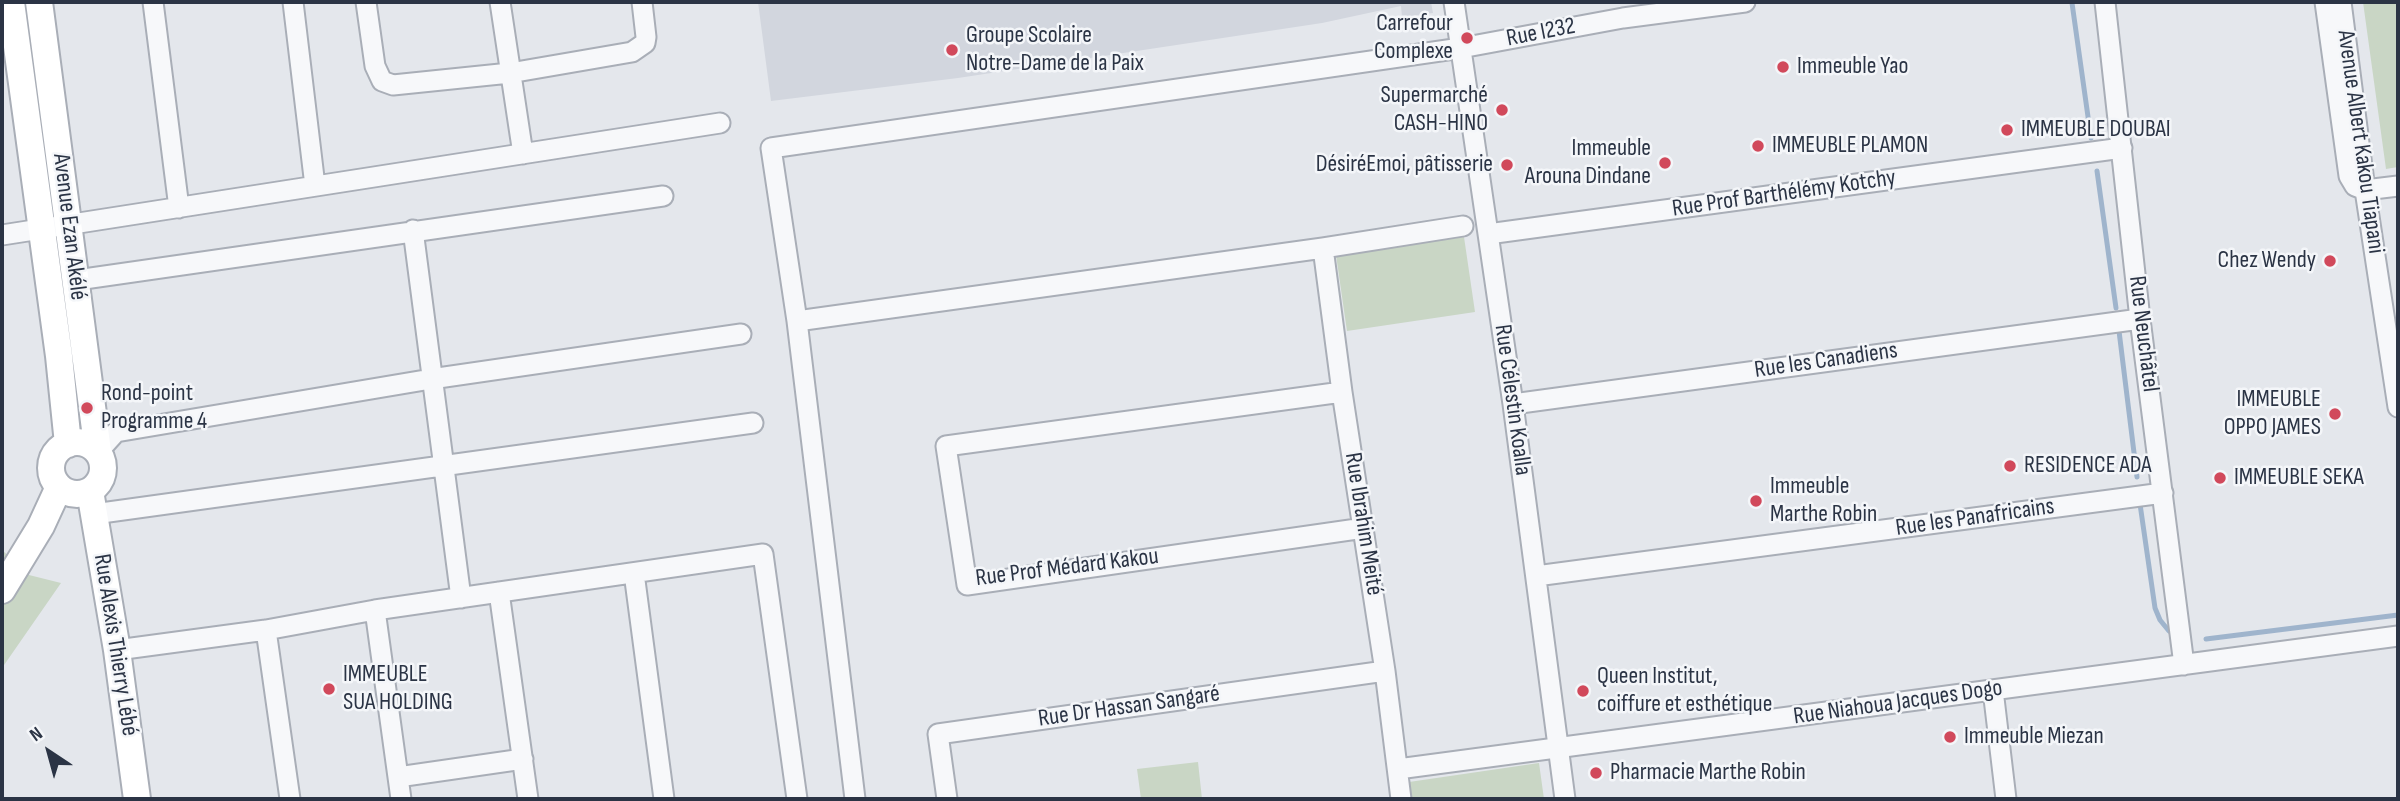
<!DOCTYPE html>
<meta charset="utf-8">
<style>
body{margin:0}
#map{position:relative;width:2400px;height:801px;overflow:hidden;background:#e4e7ec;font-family:"Sofia Sans Condensed",sans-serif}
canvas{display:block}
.frame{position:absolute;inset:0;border:4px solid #2b3445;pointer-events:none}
.north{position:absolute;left:14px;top:717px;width:70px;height:70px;-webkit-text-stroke:5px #f4f6f9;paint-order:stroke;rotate:324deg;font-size:19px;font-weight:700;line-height:28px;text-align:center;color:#2b3445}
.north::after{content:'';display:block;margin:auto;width:24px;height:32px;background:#2b3445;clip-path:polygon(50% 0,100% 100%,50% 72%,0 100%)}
</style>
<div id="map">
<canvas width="2400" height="801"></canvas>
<div class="frame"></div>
<div class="north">N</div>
</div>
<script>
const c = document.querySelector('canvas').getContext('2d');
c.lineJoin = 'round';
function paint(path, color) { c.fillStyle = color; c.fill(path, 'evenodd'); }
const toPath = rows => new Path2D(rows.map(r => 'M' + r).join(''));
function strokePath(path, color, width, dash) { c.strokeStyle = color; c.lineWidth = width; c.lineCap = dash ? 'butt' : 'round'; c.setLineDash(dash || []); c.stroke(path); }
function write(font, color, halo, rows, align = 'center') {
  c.font = font + ' "Sofia Sans Condensed",sans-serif'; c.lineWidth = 5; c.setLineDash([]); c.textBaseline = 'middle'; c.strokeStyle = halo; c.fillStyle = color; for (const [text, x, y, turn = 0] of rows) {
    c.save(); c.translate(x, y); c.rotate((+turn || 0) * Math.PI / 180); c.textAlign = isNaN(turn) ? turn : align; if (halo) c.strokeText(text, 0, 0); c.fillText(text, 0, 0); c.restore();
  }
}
paint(toPath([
 [758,2,1431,2,1433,13,1402,17,1401,6,1322,23,958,78,771,101]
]), '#d2d6de');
paint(toPath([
 [2363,2,2398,2,2398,167,2386,169],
 [1464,237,1475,312,1347,331,1336,255],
 [2,550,29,575,61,583,2,668],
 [1198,762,1202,799,1141,799,1137,769],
 [1539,763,1544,799,1412,799,1409,782]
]), '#c9d6c5');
strokePath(toPath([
 [2072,3,2091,138],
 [2097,171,2116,308],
 [2119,331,2137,477],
 [2140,504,2155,608,2160,620,2169,631],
 [2206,639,2398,615]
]), '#9fb4cc', 5);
const street = toPath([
 [153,2,179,208],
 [293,2,315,186],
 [366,2,375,66,382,81,393,85,510,73,632,52,645,43,646,37,642,2],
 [500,2,523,154],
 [1454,2,1513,404,1565,799],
 [2105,2,2140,319,2184,665],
 [2325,2,2349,176,2355,186,2365,190,2398,186],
 [2341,2,2365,190,2398,407],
 [413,230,461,598],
 [1488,234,2122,148],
 [2,235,720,123],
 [1323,248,1342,392,1385,671,1401,799],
 [77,280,663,196],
 [797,321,1323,248,1463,226],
 [1342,392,946,446,967,585,1364,528],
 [1513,404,2140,319],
 [98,452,116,432,431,379,741,334],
 [94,514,753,423],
 [634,573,664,799],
 [1536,576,2163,493],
 [499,592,528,799],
 [375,610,401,799],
 [266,630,290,799],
 [117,650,266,630,375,610,763,554,797,799],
 [1993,690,2006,799],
 [1398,769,2398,636],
 [398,777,523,759],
 [855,799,797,321,771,148,1461,48,1623,18,1745,2],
 [947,799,938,734,1385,671]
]);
const secondary = toPath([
 [11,2,59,356,68,444],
 [39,2,98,452],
 '51 468a26 26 0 1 1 52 0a26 26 0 1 1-52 0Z',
 [90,491,117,650,137,799],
 [2,590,41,526,59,487]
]);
strokePath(street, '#a9aeb7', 23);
strokePath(secondary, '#a9aeb7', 30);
strokePath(street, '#f7f8fa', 19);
strokePath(secondary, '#fff', 26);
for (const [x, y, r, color] of [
 [1467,38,7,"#d1495b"],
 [952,50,7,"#d1495b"],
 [1783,67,7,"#d1495b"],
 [1502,110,7,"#d1495b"],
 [2007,130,7,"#d1495b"],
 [1758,146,7,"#d1495b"],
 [1665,163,7,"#d1495b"],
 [1507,165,7,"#d1495b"],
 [2330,261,7,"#d1495b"],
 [87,408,7,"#d1495b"],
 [2335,414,7,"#d1495b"],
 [2010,466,7,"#d1495b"],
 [2220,478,7,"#d1495b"],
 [1756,501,7,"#d1495b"],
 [329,689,7,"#d1495b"],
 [1583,691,7,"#d1495b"],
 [1950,737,7,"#d1495b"],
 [1596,773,7,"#d1495b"]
]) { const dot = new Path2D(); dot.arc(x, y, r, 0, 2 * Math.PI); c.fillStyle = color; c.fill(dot); strokePath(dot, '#f4f6f9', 2.5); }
write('24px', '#2b3445', '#f4f6f9', [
 ["Carrefour",1453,24,"right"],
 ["Complexe",1453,52,"right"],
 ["Groupe Scolaire",966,36],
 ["Notre-Dame de la Paix",966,64],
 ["Immeuble Yao",1797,67],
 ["Supermarché",1488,96,"right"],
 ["CASH-HINO",1488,124,"right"],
 ["IMMEUBLE DOUBAI",2021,130],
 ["IMMEUBLE PLAMON",1772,146],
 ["Immeuble",1651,149,"right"],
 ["Arouna Dindane",1651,177,"right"],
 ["DésiréEmoi, pâtisserie",1493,165,"right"],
 ["Chez Wendy",2316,261,"right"],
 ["Rond-point",101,394],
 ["Programme 4",101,422],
 ["IMMEUBLE",2321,400,"right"],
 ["OPPO JAMES",2321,428,"right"],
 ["RESIDENCE ADA",2024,466],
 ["IMMEUBLE SEKA",2234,478],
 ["Immeuble",1770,487],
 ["Marthe Robin",1770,515],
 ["IMMEUBLE",343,675],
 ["SUA HOLDING",343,703],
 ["Queen Institut,",1597,677],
 ["coiffure et esthétique",1597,705],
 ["Immeuble Miezan",1964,737],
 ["Pharmacie Marthe Robin",1610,773]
], 'left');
write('24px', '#2b3445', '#f4f6f9', [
 ["Rue I232",1541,33,-11],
 ["Avenue Albert Kakou Tiapani",2360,142,82],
 ["Rue Prof Barthélémy Kotchy",1784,194,-8],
 ["Avenue Ezan Akélé",69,227,83],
 ["Rue Neuchâtel",2143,334,83],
 ["Rue les Canadiens",1826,361,-8],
 ["Rue Célestin Koalla",1512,400,82],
 ["Rue les Panafricains",1975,518,-8],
 ["Rue Ibrahim Meité",1363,524,81],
 ["Rue Prof Médard Kakou",1067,568,-7],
 ["Rue Alexis Thierry Lébé",115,645,81],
 ["Rue Niahoua Jacques Dogo",1898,703,-8],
 ["Rue Dr Hassan Sangaré",1129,707,-8]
]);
</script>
